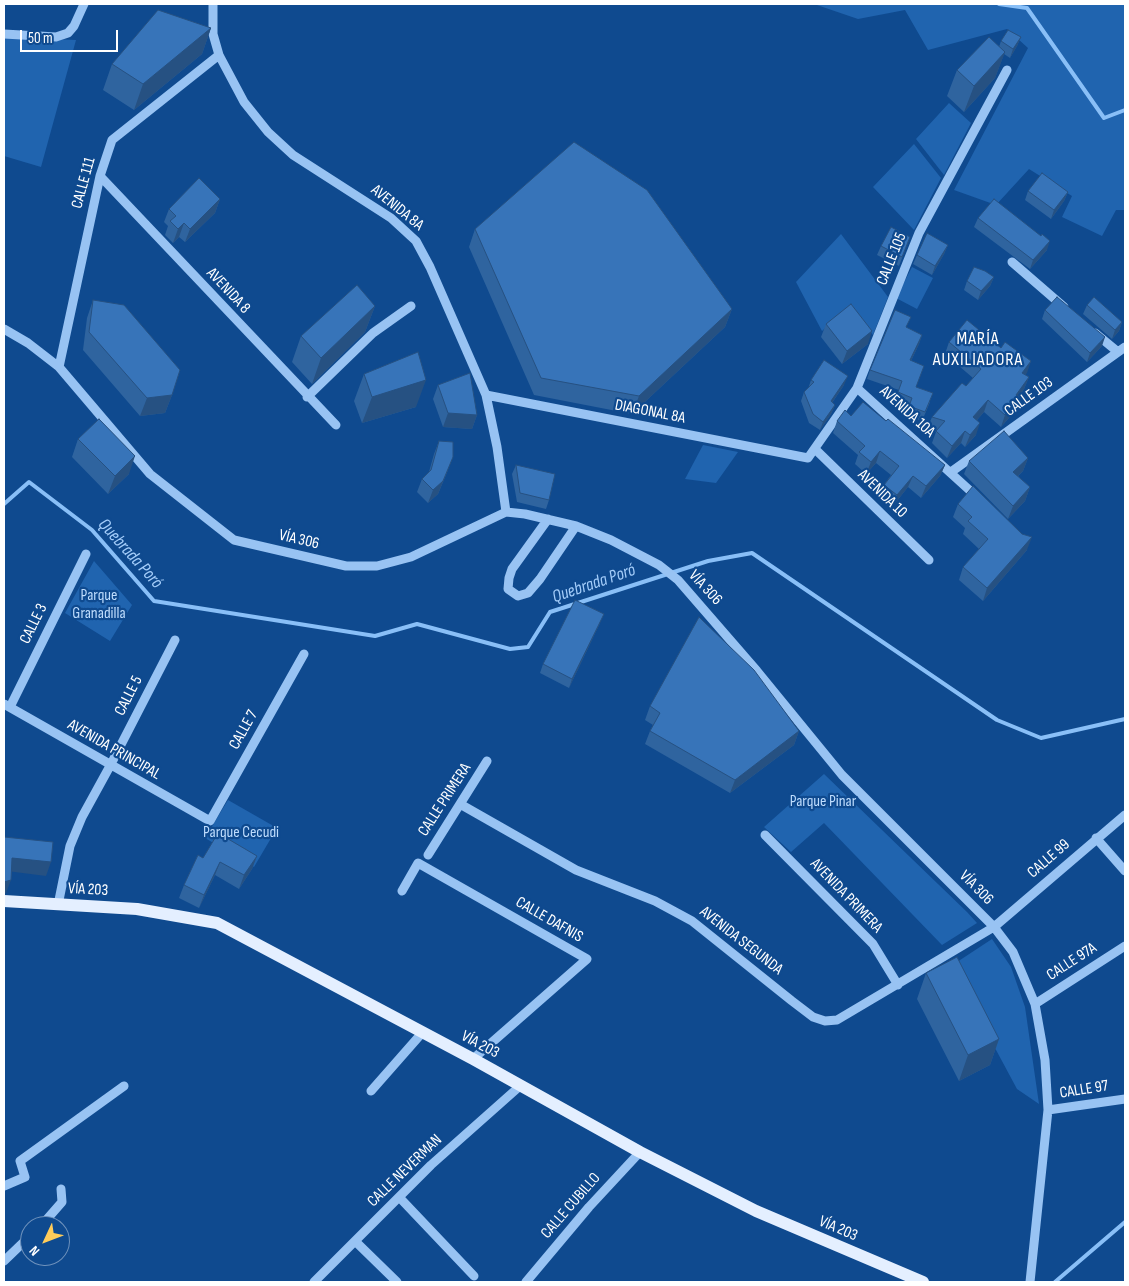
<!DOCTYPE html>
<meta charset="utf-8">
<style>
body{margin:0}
#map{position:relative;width:1129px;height:1286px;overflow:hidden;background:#0f4a8f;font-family:"Sofia Sans Condensed",sans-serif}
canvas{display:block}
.frame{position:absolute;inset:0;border:5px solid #fff;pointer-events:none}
.north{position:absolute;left:20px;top:1216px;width:50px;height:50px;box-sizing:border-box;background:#0f4a8f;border:1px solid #6f92bc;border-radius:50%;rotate:227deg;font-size:14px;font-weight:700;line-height:20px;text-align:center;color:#fff}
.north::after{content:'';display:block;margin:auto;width:18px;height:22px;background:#ffcc5a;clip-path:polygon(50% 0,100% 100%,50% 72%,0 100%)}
.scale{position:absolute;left:20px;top:30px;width:98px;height:22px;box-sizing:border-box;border:2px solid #fff;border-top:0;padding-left:6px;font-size:15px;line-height:18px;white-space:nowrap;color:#fff;-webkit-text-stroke:4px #0f4a8f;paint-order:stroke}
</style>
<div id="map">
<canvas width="1129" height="1286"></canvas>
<div class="frame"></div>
<div class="north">N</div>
<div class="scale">50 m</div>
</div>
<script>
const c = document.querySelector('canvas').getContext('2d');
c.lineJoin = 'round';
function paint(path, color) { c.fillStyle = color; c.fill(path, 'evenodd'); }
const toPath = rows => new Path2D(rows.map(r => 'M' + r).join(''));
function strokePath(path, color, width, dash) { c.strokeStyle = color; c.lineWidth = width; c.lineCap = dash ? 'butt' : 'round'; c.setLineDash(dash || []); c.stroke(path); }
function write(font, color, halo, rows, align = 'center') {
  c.font = font + ' "Sofia Sans Condensed",sans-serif'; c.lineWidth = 4.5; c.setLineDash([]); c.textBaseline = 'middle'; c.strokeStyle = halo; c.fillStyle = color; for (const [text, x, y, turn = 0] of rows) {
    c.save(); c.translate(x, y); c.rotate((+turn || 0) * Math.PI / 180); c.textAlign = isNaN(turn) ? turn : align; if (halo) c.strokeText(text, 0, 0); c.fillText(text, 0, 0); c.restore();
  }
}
paint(toPath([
 [814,4,1125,4,1125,210,1116,210,1102,236,1062,217,1072,196,1029,169,996,205,954,190,1028,48,1007,29,928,50,905,10,858,19],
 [4,37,76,40,41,167,4,156],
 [949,103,971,123,944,175,916,139],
 [914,144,941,178,914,230,873,187],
 [841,234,888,297,873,335,849,306,822,331,796,282],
 [912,267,933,278,917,309,896,298],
 [703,445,738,452,716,483,685,479],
 [94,561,132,605,110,641,65,613],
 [824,774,967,912,977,923,942,945,824,823,791,852,764,827],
 [228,800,277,828,254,867,205,838],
 [992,939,1011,967,1025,1007,1039,1104,1017,1089,951,966]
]), '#2064af');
strokePath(toPath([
 [999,4,1027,8,1104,118,1125,110],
 [4,504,29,482,92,530,154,601,375,636,417,624,510,649,528,647,550,612,708,561,752,553,997,720,1041,738,1125,719],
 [1055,1282,1125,1222]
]), '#89bff7', 4);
strokePath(toPath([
 [213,4,213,34,219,55,244,102,268,132,293,155,391,218,416,241,430,267,486,395,497,447,506,512],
 [4,34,56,37,68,33,74,26,84,4],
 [100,176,336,425],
 [1012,262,1064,307],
 [4,329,28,343,59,367,150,474,234,540,346,566,377,566,411,557,506,512,525,514,576,526,611,540,659,565,678,580,757,671,842,775,994,927,1013,952,1035,1004,1045,1060,1048,1110,1030,1282],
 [1095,333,1118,352],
 [59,367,100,176,112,140,219,55],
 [857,388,977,497],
 [486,395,808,458,857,388,919,233,1007,70],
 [307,397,373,333,411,306],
 [815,449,929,560],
 [951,472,1125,347],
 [548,519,512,569,509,578,508,589,518,596,528,593,540,579,576,526],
 [4,704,210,821,304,654],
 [10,707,86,554],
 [460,804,576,870,655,901,692,921,792,1001,813,1017,825,1021,837,1020,994,927,1125,815],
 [765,835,873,944,898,985],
 [1096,838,1125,871],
 [428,855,487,761],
 [402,891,418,863,587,959,473,1059],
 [58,905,70,846,82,817,110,766,175,640],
 [1035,1004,1125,946],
 [371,1091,422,1033],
 [1048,1110,1125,1099],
 [4,1186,25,1177,20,1161,124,1086],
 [399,1197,474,1276],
 [41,1226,62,1202,61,1189],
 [355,1241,397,1282],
 [4,1261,30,1236],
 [314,1282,431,1165,520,1086],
 [526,1282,589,1207,640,1152]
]), '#98c3f3', 9);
strokePath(toPath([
 [4,901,137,909,217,923,473,1059,640,1152,756,1211,923,1282]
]), '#e4efff', 12);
paint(toPath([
 [211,28,202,54,134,110,103,90,112,64],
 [1021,37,1017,46,1010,58,1004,54,995,78,964,112,947,96,957,70,999,47,1001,41],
 [1028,191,1068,192,1064,201,1051,219,1025,200],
 [220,199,215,213,185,242,179,237,173,243,165,235,168,226,164,222,169,209],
 [978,218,1041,236,1047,250,1030,269,974,227],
 [475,229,732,309,725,327,632,414,534,395,469,247],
 [910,237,899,266,877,255,881,246],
 [948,245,944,254,932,275,913,264,917,255],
 [994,277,990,286,978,300,964,290,967,281],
 [93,300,172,395,165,413,140,416,83,350,87,318],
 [1087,305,1122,322,1119,331,1112,339,1083,314],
 [375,306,365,332,312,384,292,362,301,336],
 [1045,310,1102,346,1087,362,1042,319],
 [826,324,868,344,842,364,821,337],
 [907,328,922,335,919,344,911,361,916,387,930,402,922,421,906,415,909,407,894,401,899,390,867,379,870,370],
 [949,342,1001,348,1031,361,1025,375,1029,377,1024,389,1018,398,1015,411,1001,427,984,412,977,420,976,435,965,447,961,443,947,458,932,443,936,432,927,429,932,417,966,386,973,378,945,354],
 [364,374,416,407,362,423,354,401],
 [811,380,844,385,832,403,835,405,831,414,820,430,809,423,801,401,804,392,808,389],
 [438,385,477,415,472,429,443,427,433,399],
 [851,416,886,421,945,465,940,476,921,498,908,487,892,507,879,496,884,485,891,475,876,463,866,474,855,464,858,455,833,433,837,421],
 [78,439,129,474,108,494,72,457],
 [439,441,448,470,438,494,428,503,417,492,422,479,429,472,434,454],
 [1028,458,1023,471,1018,476,1030,487,1025,501,1008,519,964,474,969,461],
 [516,465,549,500,546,509,517,502,512,474],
 [958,504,1027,550,983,601,959,580,963,567,979,549,963,534,965,528,953,517],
 [600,623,569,688,540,673,543,664],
 [650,706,799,731,794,745,730,793,645,744,650,731,653,725,645,720],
 [257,856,252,869,239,889,215,875,199,908,179,898,184,885,203,858],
 [926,973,999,1039,990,1065,959,1081,917,999]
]), '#2f649f');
paint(toPath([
 [211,28,202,54,134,110,143,84],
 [1021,37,1017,46,1010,58,1013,49],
 [1005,52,995,78,964,112,974,86],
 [1068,192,1064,201,1051,219,1054,210],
 [220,199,215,213,185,242,190,229],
 [184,223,179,237,173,243,178,229],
 [1050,241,1047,250,1030,269,1033,260],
 [948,245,944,254,932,275,935,266],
 [994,277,990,286,978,300,981,291],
 [375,306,365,332,312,384,321,358],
 [732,309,725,327,632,414,639,396],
 [1122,322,1119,331,1112,339,1115,330],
 [872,331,868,344,842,364,847,351],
 [922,335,919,344,907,369,910,360],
 [1105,337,1102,346,1087,362,1090,353],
 [1031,361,1027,373,1018,385,1022,373],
 [848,376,844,385,827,410,831,401],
 [1029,377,1024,389,1011,407,1016,395],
 [426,380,416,407,362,423,372,397],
 [172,395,165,413,140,416,147,398],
 [1019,399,1015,411,1001,427,1005,415],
 [988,400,984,412,969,429,973,417],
 [835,405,831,414,820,430,823,422],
 [448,413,477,415,472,429,443,427],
 [980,423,976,435,965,447,970,435],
 [965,431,961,443,947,458,952,446],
 [880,451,876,463,866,474,871,462],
 [135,456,129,474,108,494,115,476],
 [453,457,438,494,428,503,433,490],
 [1028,458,1023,471,1008,485,1013,472],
 [945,465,940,476,921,498,926,486],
 [913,476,908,487,892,507,897,495],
 [1030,487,1025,501,1008,519,1013,506],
 [1032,537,1027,550,983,601,987,588],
 [604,614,600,623,569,688,572,679],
 [799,731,794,745,730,793,735,780],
 [257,856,252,869,239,889,244,875],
 [12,858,51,862,46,876,7,871],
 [220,862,215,875,199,908,204,895],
 [11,880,6,893,4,894,4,882],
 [999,1039,990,1065,959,1081,968,1055]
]), '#265182');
const building = toPath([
 [158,10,211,28,143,84,112,64,158,10],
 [1008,30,1021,37,1013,49,1001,41,1008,30],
 [989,37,1005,52,974,86,957,70,989,37],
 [574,142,647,190,732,309,639,396,541,378,475,229,574,142],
 [1042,173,1068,192,1054,210,1028,191,1042,173],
 [199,178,220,199,190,229,184,223,178,229,170,221,176,216,169,209,199,178],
 [994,199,1041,236,1042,234,1050,241,1033,260,978,218,994,199],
 [891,227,910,237,902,257,881,246,891,227],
 [927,233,948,245,935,266,917,255,927,233],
 [974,267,985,271,994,277,981,291,967,281,974,267],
 [357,285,375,306,321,358,301,336,357,285],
 [1057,297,1105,337,1090,353,1045,310,1057,297],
 [1094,297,1122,322,1115,330,1087,305,1094,297],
 [93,300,124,305,180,370,172,395,147,398,89,332,93,300],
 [851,304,872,331,847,351,826,324,851,304],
 [895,310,911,317,906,327,922,335,910,360,924,366,916,387,933,393,925,412,909,406,912,398,898,392,902,381,870,370,895,310],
 [967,320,1001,348,1005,342,1031,361,1022,373,1029,377,1016,395,1019,399,1005,415,988,400,973,417,980,423,970,435,965,431,952,446,936,431,945,421,932,417,962,383,966,386,981,369,949,342,967,320],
 [418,352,426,380,372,397,364,374,418,352],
 [824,360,848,376,831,401,835,405,823,422,813,414,804,392,814,382,811,380,824,360],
 [470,373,477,415,448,413,438,385,470,373],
 [863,402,886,421,888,419,945,465,926,486,913,476,897,495,884,485,899,466,880,451,871,462,859,452,865,446,837,421,845,410,851,416,863,402],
 [99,419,135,456,115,476,78,439,99,419],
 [1004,431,1028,458,1013,472,1030,487,1013,506,969,461,1004,431],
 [439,441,453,442,453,457,443,481,433,490,422,479,431,470,439,441],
 [516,465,555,474,549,500,520,493,516,465],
 [973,486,1022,534,1032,537,987,588,963,567,988,539,968,521,972,517,958,504,973,486],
 [575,600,604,614,572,679,543,664,575,600],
 [699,617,754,670,799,731,735,780,650,731,660,713,650,706,699,617],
 [218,833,257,856,244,875,220,862,204,895,184,885,198,855,203,858,218,833],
 [4,837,53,842,51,862,12,858,11,880,4,882,4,837],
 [957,957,999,1039,968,1055,926,973,957,957]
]);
paint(building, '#3774b9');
strokePath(building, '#265182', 1);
write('16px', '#fff', '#0f4a8f', [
 ["CALLE 111",84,183,-75],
 ["AVENIDA 8A",397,208,39],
 ["CALLE 105",892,259,-68],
 ["AVENIDA 8",228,291,47],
 ["CALLE 103",1029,397,-36],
 ["DIAGONAL 8A",650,412,11],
 ["AVENIDA 10A",907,412,42],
 ["AVENIDA 10",882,494,44],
 ["VÍA 306",299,540,13],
 ["VÍA 306",705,588,47],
 ["CALLE 3",34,624,-64],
 ["CALLE 5",129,696,-63],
 ["CALLE 7",244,730,-61],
 ["AVENIDA PRINCIPAL",114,750,30],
 ["CALLE PRIMERA",445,800,-57],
 ["CALLE 99",1049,859,-41],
 ["VÍA 306",976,888,45],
 ["VÍA 203",88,890,3],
 ["AVENIDA PRIMERA",846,896,46],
 ["CALLE DAFNIS",549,920,30],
 ["AVENIDA SEGUNDA",741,941,38],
 ["CALLE 97A",1072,962,-33],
 ["VÍA 203",480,1045,28],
 ["CALLE 97",1084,1090,-9],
 ["CALLE NEVERMAN",405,1171,-44],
 ["CALLE CUBILLO",571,1206,-49],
 ["VÍA 203",838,1229,23]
]);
write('16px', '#bfddfe', '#0f4a8f', [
 ["Parque",99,596],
 ["Granadilla",99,614],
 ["Parque Pinar",823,802],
 ["Parque Cecudi",241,833]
]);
c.letterSpacing = '1px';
write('18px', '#fff', '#0f4a8f', [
 ["MARÍA",978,339],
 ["AUXILIADORA",978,360]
]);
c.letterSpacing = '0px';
write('italic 18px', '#a4cdfa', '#0f4a8f', [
 ["Quebrada Poró",130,554,48],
 ["Quebrada Poró",594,584,-19]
]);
</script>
